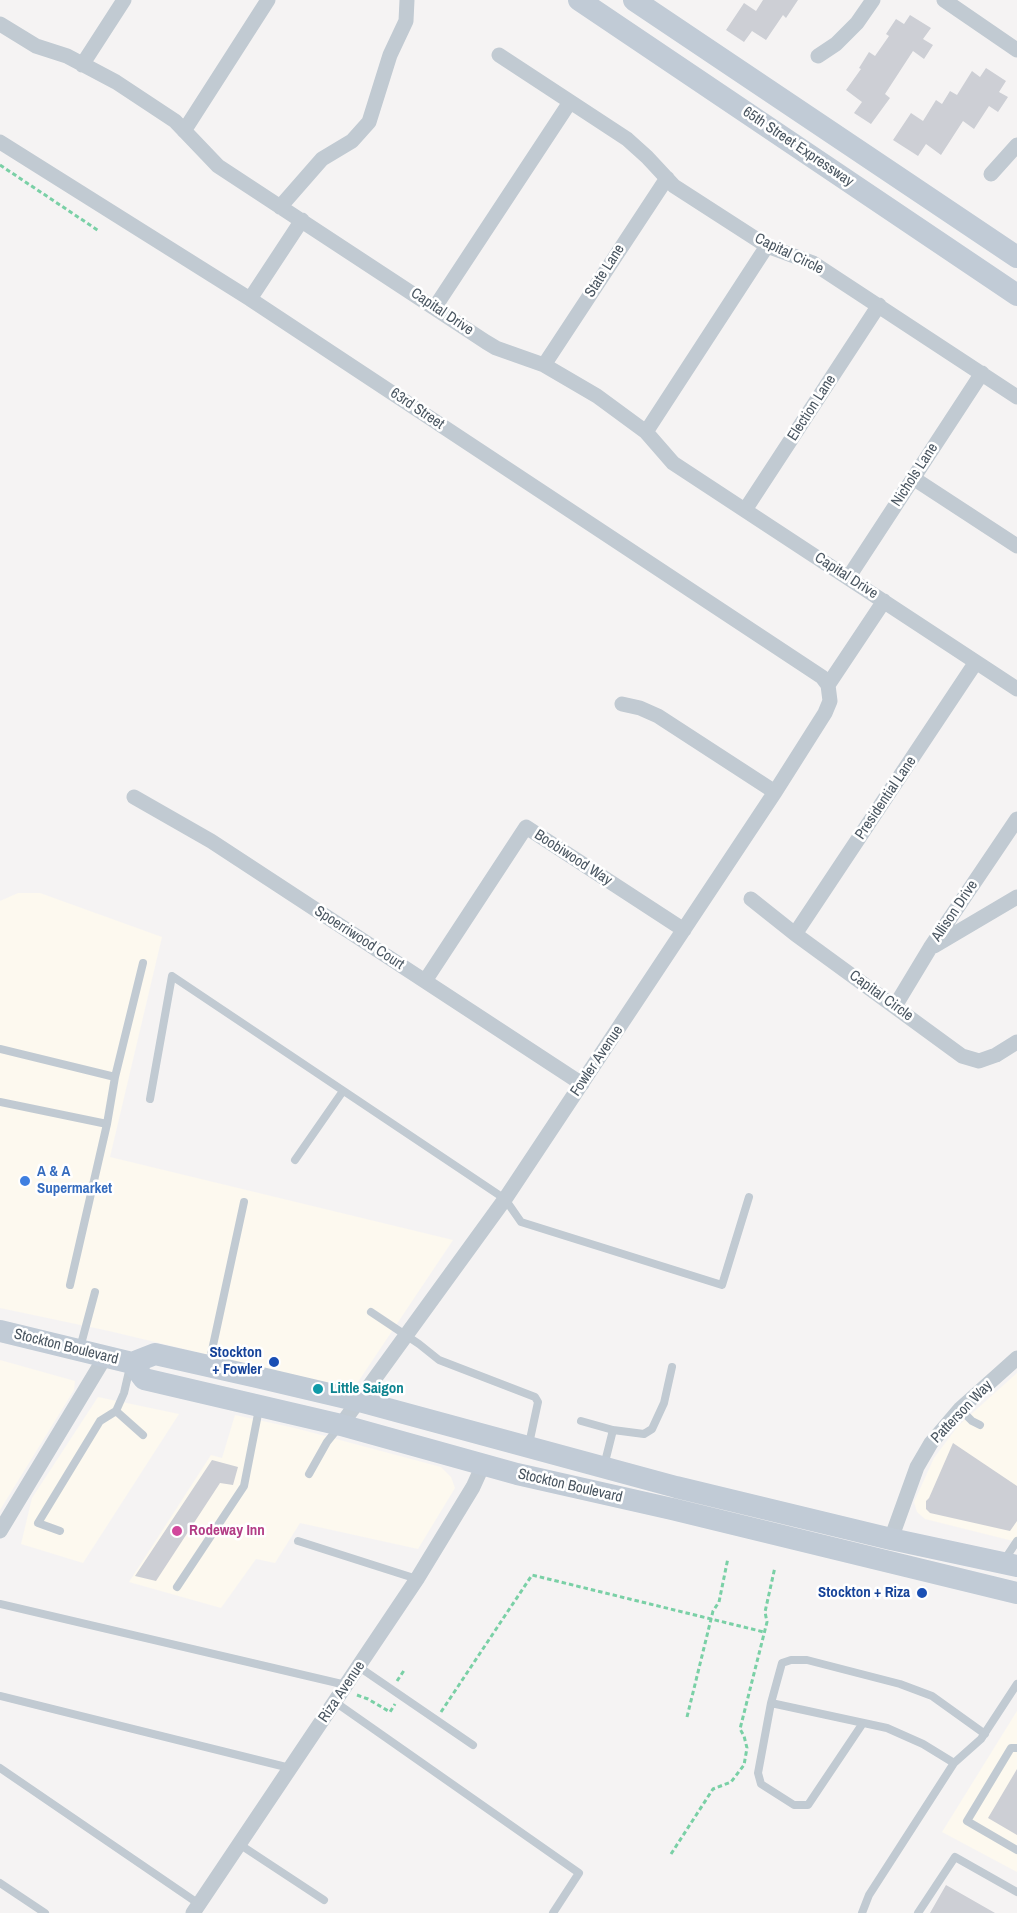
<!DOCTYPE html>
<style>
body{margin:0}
canvas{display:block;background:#f5f3f3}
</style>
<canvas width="1017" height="1913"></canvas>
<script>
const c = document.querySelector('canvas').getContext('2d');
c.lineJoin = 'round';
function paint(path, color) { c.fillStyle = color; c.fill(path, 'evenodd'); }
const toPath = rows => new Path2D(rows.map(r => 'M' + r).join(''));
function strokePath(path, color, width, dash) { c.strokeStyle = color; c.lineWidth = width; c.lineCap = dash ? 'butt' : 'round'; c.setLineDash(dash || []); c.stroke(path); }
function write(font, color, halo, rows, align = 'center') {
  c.font = font + ' "Archivo Narrow",sans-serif'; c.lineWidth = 5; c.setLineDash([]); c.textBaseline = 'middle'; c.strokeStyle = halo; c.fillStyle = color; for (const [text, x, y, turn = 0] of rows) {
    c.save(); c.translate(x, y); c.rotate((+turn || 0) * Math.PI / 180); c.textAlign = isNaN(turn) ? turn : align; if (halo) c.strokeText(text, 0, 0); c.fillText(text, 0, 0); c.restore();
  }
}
paint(toPath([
 [18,893,40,893,162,937,110,1157,453,1240,358,1382,349,1386,327,1383,109,1331,0,1308,0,901],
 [0,1360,75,1381,74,1390,0,1510],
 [1017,1373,1017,1542,925,1519,917,1512,914,1502,934,1458,958,1426],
 [98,1397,179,1414,83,1563,21,1544,32,1498],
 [235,1415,295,1428,441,1467,451,1477,455,1488,418,1549,300,1523,275,1563,256,1559,221,1608,129,1582,211,1455,222,1458],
 [1017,1711,1017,1872,942,1832]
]), '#fdf9ef');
paint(toPath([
 [763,0,798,0,786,18,783,15,766,40,752,31,744,42,726,30,744,3,756,11],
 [910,15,931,28,923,39,933,45,924,59,913,51,885,94,890,98,871,124,854,113,862,102,846,90,861,69,859,68,869,52,875,56,889,36,886,34,896,19,904,24],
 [986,68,1006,81,999,92,1008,97,998,112,989,106,974,129,963,121,941,155,926,144,918,156,893,140,911,113,923,121,936,100,942,104,950,91,957,95,972,71,980,77],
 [953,1443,1017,1486,1017,1521,1010,1531,930,1513,926,1509,926,1501,929,1498],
 [212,1460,238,1467,233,1485,220,1483,156,1581,135,1576],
 [1017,1769,1017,1835,988,1818],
 [946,1885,995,1913,930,1913]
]), '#cdcfd5');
strokePath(toPath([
 [0,165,99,231],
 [397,1681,405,1669],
 [357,1695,368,1699,390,1712,395,1704],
 [441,1712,532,1575,764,1632],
 [687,1717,713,1611,719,1602,728,1558],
 [671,1854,713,1789,731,1782,744,1765,747,1748,744,1736,740,1729,767,1622,765,1612,775,1567]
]), '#7ad0a6', 3, [4.5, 3]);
strokePath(toPath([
 [0,1049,115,1077],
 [150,1099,172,976,505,1199,521,1222,722,1285,749,1197],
 [0,1102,107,1124],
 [295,1160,343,1091],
 [70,1285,107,1124,115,1077,143,963],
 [371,1312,419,1344,439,1360,535,1397,538,1402,529,1444],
 [80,1348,95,1292],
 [209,1364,244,1202],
 [960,1409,972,1421,980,1425],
 [116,1411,143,1435],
 [581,1421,613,1430,644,1434,652,1429,664,1403,672,1367],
 [604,1466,613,1430],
 [309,1474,327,1442,339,1427],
 [60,1531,38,1523,100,1421,116,1411,124,1393,130,1367],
 [298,1541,417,1579],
 [1005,1559,1017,1541],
 [177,1587,244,1486,259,1409],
 [0,1604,346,1685],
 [359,1667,473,1745],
 [0,1696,290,1768],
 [335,1702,579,1873,553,1913],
 [771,1703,758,1773,761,1784,794,1805,808,1805,863,1723],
 [1017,1748,1011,1748,967,1821,1017,1850],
 [954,1763,923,1744,887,1728,771,1703,782,1663,791,1660,807,1660,900,1684,932,1696,985,1734],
 [0,1768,199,1904],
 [239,1844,324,1900],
 [0,1883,45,1913],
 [862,1913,869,1895,954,1763,981,1739,1017,1684],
 [918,1913,955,1857,1017,1892]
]), '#c1cad2', 8);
strokePath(toPath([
 [944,0,1017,50],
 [0,24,36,46,67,56,116,82,175,121,218,166,486,342,496,348,544,365,597,396,646,432,673,463,1017,689],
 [499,55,627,139,647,157,674,186,767,246,813,263,1017,397],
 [818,56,836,44,857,23,873,0],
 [82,65,124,0],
 [184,131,268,0],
 [0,142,250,299,822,677,828,685],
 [991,174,1017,145],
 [280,207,322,159,352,141,369,122,390,55,406,21,407,0],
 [250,299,302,220],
 [435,307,570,102],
 [544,365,667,178],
 [646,432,767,246],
 [913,478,1017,546],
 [745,510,879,305],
 [848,578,982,373],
 [828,685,884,601],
 [622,704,640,708,658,716,775,792],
 [134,797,211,841,582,1084],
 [751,899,795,934,962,1056,979,1061,996,1055,1017,1042],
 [795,934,976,662],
 [934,946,1017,897],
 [425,981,526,827,684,930],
 [895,1006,930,948,1017,819],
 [341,1425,505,1199,775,792,825,713,830,701,828,685],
 [0,1531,105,1357],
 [891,1539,917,1467,931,1443,960,1409,1017,1358],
 [193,1913,417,1579,473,1487,483,1465]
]), '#c1cad2', 15);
strokePath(toPath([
 [579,0,1017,295],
 [634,0,1017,257],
 [0,1331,132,1363,155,1354,257,1377,359,1401,676,1487,891,1539,1017,1566],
 [132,1363,144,1379,341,1425,517,1474,672,1509,1017,1593]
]), '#c1cbd6', 22);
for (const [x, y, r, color] of [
 [25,1181,6,"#3f7fe0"],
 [274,1362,6,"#1a4fb4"],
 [318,1389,6,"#0f9aa8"],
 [177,1531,6,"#d1479c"],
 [922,1593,6,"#1a4fb4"]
]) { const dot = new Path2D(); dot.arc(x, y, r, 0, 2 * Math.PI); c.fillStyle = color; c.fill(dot); strokePath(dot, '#fff', 2); }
write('15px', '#4a5661', '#fff', [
 ["65th Street Expressway",798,147,34],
 ["Capital Circle",789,254,26],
 ["State Lane",605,271,-57],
 ["Capital Drive",442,312,34],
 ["Election Lane",812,408,-57],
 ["63rd Street",417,409,34],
 ["Nichols Lane",915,475,-57],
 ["Capital Drive",846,576,33],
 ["Presidential Lane",886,798,-56],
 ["Boobiwood Way",573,858,33],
 ["Allison Drive",955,911,-56],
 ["Spoerriwood Court",359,938,33],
 ["Capital Circle",881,996,36],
 ["Fowler Avenue",597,1061,-56],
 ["Stockton Boulevard",66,1347,14],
 ["Patterson Way",962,1412,-46],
 ["Stockton Boulevard",570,1486,13],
 ["Riza Avenue",342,1692,-56]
]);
write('bold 15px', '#366cbe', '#fff', [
 ["A & A",37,1172],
 ["Supermarket",37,1189]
], 'left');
write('bold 15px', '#164399', '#fff', [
 ["Stockton",262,1353],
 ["+ Fowler",262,1370],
 ["Stockton + Riza",910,1593]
], 'right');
write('bold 15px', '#0d838f', '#fff', [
 ["Little Saigon",330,1389]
], 'left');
write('bold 15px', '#b23c85', '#fff', [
 ["Rodeway Inn",189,1531]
], 'left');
</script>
